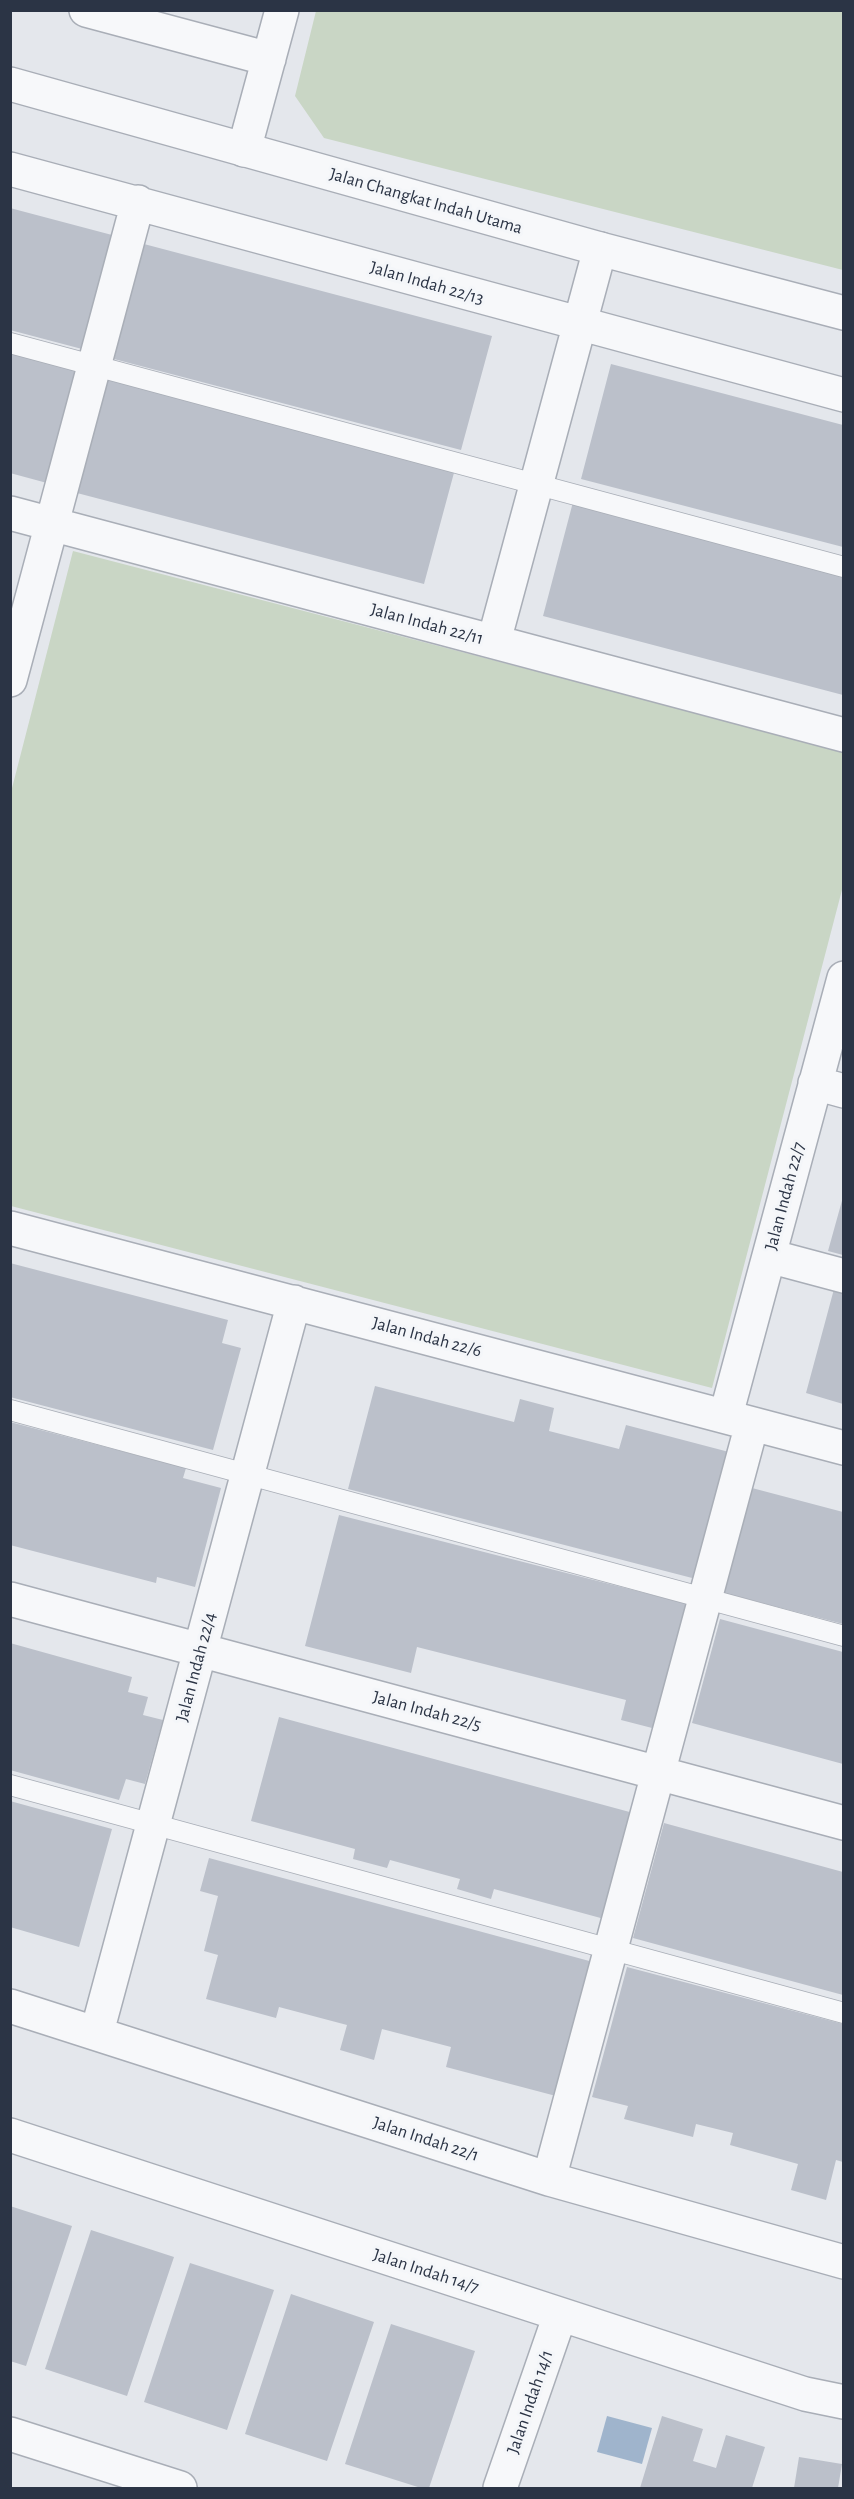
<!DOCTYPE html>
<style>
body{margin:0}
#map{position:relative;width:854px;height:2499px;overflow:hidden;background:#e4e7ec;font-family:"Alegreya Sans",sans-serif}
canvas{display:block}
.frame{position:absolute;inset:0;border:12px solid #2b3445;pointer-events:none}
</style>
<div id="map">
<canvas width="854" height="2499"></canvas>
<div class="frame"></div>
</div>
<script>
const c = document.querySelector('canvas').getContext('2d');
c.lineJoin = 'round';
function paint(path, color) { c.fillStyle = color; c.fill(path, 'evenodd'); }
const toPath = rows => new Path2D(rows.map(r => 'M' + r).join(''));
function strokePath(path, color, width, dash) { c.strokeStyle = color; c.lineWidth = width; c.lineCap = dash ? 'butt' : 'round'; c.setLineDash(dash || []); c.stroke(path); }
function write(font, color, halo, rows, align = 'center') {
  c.font = font + ' "Alegreya Sans",sans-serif'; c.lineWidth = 6; c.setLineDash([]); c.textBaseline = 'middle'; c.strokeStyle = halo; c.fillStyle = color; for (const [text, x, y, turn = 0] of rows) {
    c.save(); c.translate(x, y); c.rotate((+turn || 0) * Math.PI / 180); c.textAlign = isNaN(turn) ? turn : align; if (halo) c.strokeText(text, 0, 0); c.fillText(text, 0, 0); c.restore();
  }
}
paint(toPath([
 [316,11,843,11,843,270,324,138,295,96],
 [73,551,843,751,843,886,712,1388,11,1206,11,792]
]), '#c9d6c5');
paint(toPath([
 [607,2416,652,2428,642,2464,597,2452]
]), '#9fb4cc');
paint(toPath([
 [10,208,112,235,82,349,10,330],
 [144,244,492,336,461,450,114,359],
 [10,351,78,369,47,483,10,473],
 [611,364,843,425,843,547,581,479],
 [107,378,455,469,424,584,77,493],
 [573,502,843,573,843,695,543,616],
 [843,1197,843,1255,828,1251],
 [10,1263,228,1320,222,1343,241,1348,213,1450,10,1397],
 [834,1289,843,1292,843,1404,806,1393],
 [375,1386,514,1422,520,1399,554,1408,549,1431,619,1449,626,1425,729,1452,696,1579,348,1489],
 [10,1422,186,1468,183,1478,221,1488,195,1587,157,1577,156,1583,10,1545],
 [752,1488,843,1512,843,1624,724,1593],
 [339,1515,688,1604,656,1729,621,1720,626,1700,417,1647,411,1673,305,1646],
 [720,1619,843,1652,843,1764,692,1723],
 [10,1643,132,1677,128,1692,148,1697,143,1715,163,1720,145,1784,126,1779,119,1800,10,1770],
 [279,1717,637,1814,608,1920,494,1889,491,1899,457,1889,460,1879,390,1860,387,1868,353,1859,355,1849,251,1821],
 [10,1801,112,1829,79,1947,10,1927],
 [664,1823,843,1872,843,1995,633,1938],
 [209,1858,593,1962,556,2096,446,2067,451,2047,382,2029,374,2060,340,2050,347,2025,279,2007,276,2018,206,1999,218,1955,204,1951,218,1896,200,1891],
 [627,1967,843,2024,843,2162,836,2160,826,2200,791,2190,798,2164,730,2145,733,2133,696,2124,693,2137,624,2119,628,2106,592,2097],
 [10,2206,72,2226,26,2366,10,2361],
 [91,2230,174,2257,127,2396,45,2369],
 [190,2263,274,2290,227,2430,144,2402],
 [291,2294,374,2322,327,2461,245,2434],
 [391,2324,475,2351,429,2488,421,2488,345,2464],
 [662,2416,703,2429,693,2461,716,2468,726,2435,765,2447,752,2488,640,2488],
 [799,2457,842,2464,838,2488,794,2488]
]), '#bbc0ca');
const service = toPath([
 [10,343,844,567],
 [10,1410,844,1636],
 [10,1785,844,2013]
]);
const minor = toPath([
 [86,10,269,59],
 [244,150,282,10],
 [10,169,844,395],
 [10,513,844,735],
 [494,641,600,249],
 [10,680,138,202],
 [815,1083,844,1091],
 [10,1228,844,1448],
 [769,1256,844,1276],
 [726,1415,844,978],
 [10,1599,844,1823],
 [10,2006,549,2179,844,2262],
 [97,2032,294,1302],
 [10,2135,805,2394,844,2402],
 [549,2179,752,1424],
 [10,2434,180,2488],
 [500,2488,560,2315]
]);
const tertiary = toPath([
 [10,84,600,249,844,313]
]);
strokePath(service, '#a9aeb7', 22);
strokePath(minor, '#a9aeb7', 36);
strokePath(tertiary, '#a9aeb7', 36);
strokePath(service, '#f7f8fa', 20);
strokePath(minor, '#f7f8fa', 33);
strokePath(tertiary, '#f7f8fa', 33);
write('18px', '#2b3445', '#f4f6f9', [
 ["Jalan Changkat Indah Utama",426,201,16],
 ["Jalan Indah 22/13",427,283,16],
 ["Jalan Indah 22/11",427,624,15],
 ["Jalan Indah 22/7",785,1196,-75],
 ["Jalan Indah 22/6",427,1337,15],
 ["Jalan Indah 22/4",196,1667,-75],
 ["Jalan Indah 22/5",427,1711,15],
 ["Jalan Indah 22/1",426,2139,18],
 ["Jalan Indah 14/7",426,2271,18],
 ["Jalan Indah 14/1",530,2402,-71]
]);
</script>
